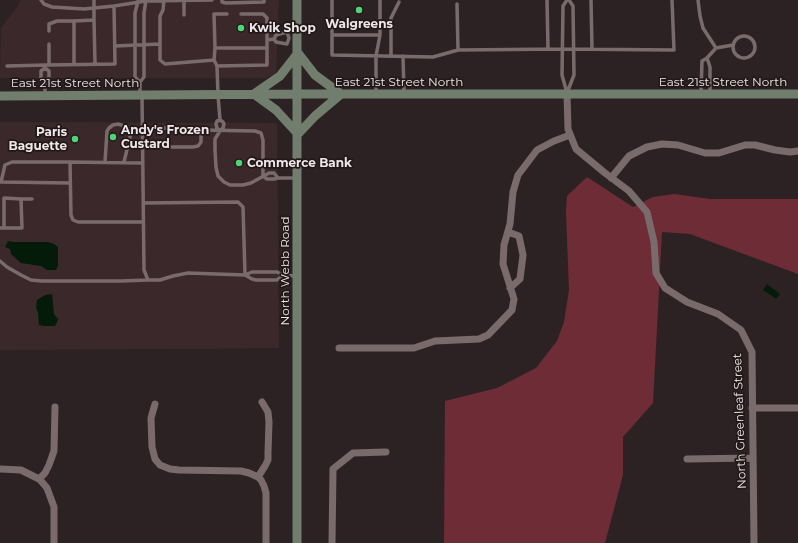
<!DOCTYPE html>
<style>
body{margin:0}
canvas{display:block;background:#2d2223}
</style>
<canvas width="798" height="543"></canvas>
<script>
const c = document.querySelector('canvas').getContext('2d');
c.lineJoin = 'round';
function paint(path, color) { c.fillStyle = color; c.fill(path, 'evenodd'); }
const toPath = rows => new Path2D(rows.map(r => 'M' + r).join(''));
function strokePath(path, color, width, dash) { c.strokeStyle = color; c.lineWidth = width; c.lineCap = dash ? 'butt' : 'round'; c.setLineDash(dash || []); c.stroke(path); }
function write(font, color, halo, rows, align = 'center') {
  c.font = font + ' Montserrat,sans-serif'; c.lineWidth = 3.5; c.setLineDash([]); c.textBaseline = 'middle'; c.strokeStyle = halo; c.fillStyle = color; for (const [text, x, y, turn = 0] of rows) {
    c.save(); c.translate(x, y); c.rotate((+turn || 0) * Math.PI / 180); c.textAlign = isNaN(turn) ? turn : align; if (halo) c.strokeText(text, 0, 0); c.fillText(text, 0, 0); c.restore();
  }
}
paint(toPath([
 [21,0,279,0,276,73,266,78,0,78,1,28,18,6],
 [0,122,277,123,279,348,0,350]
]), '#3b282a');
paint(toPath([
 [587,177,633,207,653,197,674,194,710,199,798,199,798,274,690,234,662,232,653,403,623,437,623,475,605,543,444,543,445,401,497,388,536,368,557,341,564,322,569,290,566,212,567,196]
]), '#6e2c36');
paint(toPath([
 [8,241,14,242,48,242,54,244,58,247,58,266,56,270,47,270,41,266,21,263,11,254,10,249,5,247],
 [767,284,780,294,776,299,763,290],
 [52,294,54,314,58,319,57,322,55,326,44,326,39,325,38,313,36,307,37,300,45,295]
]), '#051b0a');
strokePath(toPath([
 [41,0,44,4,52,7,84,9,114,6,115,64,49,65,45,65,45,68],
 [164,0,163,10,160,16,160,60,165,64,214,60],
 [184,0,184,15],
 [222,0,222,2,226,3,264,2,264,0],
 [332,0,332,55,433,57,458,50,563,49,674,50,672,0],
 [547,0,548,49],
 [591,0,592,49],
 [698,0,700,16,703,28,716,48,707,58,702,61,701,93],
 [138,1,135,13,135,77,140,82],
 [457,4,458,50],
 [114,6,146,1,212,0],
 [241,14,263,14,267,18,267,40],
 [94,20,95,64],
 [49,31,49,24,57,21,74,21],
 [332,35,380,35],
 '733 47a11 11 0 1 1 22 0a11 11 0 1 1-22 0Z',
 [274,39,276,42,287,44,289,38,287,32,276,35,274,39,267,40,267,65,217,66,218,95,220,120,223,122,224,124,223,128,220,131,215,139,215,150,216,167,218,176,224,182,230,185,243,185,251,183,269,173,274,173,278,178],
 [49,44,49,65],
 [115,46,160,44],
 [215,48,214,14,227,14],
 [716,48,733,45],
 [391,56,391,18,399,2],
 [403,56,404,93],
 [707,58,710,67,710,93],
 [74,64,74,21,94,20,94,0],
 [7,66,45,65],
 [217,66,214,60,215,48,267,48],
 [45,68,49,71,49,77,45,81,41,78,41,71,45,68],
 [45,81,45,94],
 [376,93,376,56,380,35,380,0],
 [567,93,574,75,573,6,569,0],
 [567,93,562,75,563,6,567,0],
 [140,94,140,82,144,77,144,13,146,0],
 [142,96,144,270,148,280,160,280,173,276,188,273,245,275,252,272,277,272,283,275,296,276],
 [220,120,217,121,216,124,217,128,220,131],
 [142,128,196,128,201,130,255,131,261,133,263,140,263,176],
 [142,147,193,147,198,146,201,142,201,130],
 [70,162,143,163],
 [105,162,107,131,109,128,113,125,118,124,128,127,131,131,130,137,124,162],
 [263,176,267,179,274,179,278,178,296,178],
 [0,182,1,182,5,165,12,162,70,162,71,215,73,220,78,222,143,222],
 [1,182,70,183],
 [21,199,32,199],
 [143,203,238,202,243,207,245,275],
 [0,228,22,228,21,199,4,198,4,228],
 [0,261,7,267,21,275,31,280,42,281,121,281,148,280],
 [245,275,252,279,256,280,277,280,283,275]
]), '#796b6c', 3.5);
strokePath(toPath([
 [567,94,568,129,576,149,605,173,629,191,647,212,654,242,656,273,665,288,687,302,718,314,741,330,752,352,754,543],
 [611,178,629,156,647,147,662,144,678,145,705,153,719,153,745,145,755,145,775,150,790,152,798,151],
 [508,232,519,236,523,255,520,279,510,288],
 [339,348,414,348,435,341,479,339,488,335,512,310,514,299,503,264,504,245,510,224,513,192,518,175,537,150,554,141,570,135],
 [155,404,151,418,152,447,155,459,160,465,170,469,179,470,241,471,249,473,258,477,261,480,264,486,266,493,266,543],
 [752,408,798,408],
 [687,459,753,458],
 [0,469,21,470,39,479,42,482,47,488,54,507,54,543],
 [258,477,265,466,268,460,268,453,269,422,268,412,262,402],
 [39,479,45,473,49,465,54,451,55,407],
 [332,543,333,469,353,453,386,452]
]), '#796b6c', 7);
strokePath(toPath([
 [298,53,315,75,341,94,315,116,298,134,276,110,254,94,280,76,298,53],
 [0,96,298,94,798,94],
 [297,543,297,0]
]), '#717e6d', 9);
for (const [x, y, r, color] of [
 [359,10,4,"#4ed676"],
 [241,28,4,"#4ed676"],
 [113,137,4,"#4ed676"],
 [75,139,4,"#4ed676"],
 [239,163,4,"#4ed676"]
]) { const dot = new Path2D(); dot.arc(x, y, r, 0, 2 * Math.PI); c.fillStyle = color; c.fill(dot); strokePath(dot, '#231819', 1.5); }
write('bold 12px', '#efe7e7', '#231819', [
 ["Walgreens",359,24,"center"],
 ["Kwik Shop",249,28],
 ["Andy's Frozen",121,130],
 ["Custard",121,144],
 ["Paris",67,132,"right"],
 ["Baguette",67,146,"right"],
 ["Commerce Bank",247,163]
], 'left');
write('12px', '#efe7e7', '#231819', [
 ["East 21st Street North",399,82],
 ["East 21st Street North",723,82],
 ["East 21st Street North",75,83],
 ["North Webb Road",285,271,-90],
 ["North Greenleaf Street",740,421,-92]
]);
</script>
